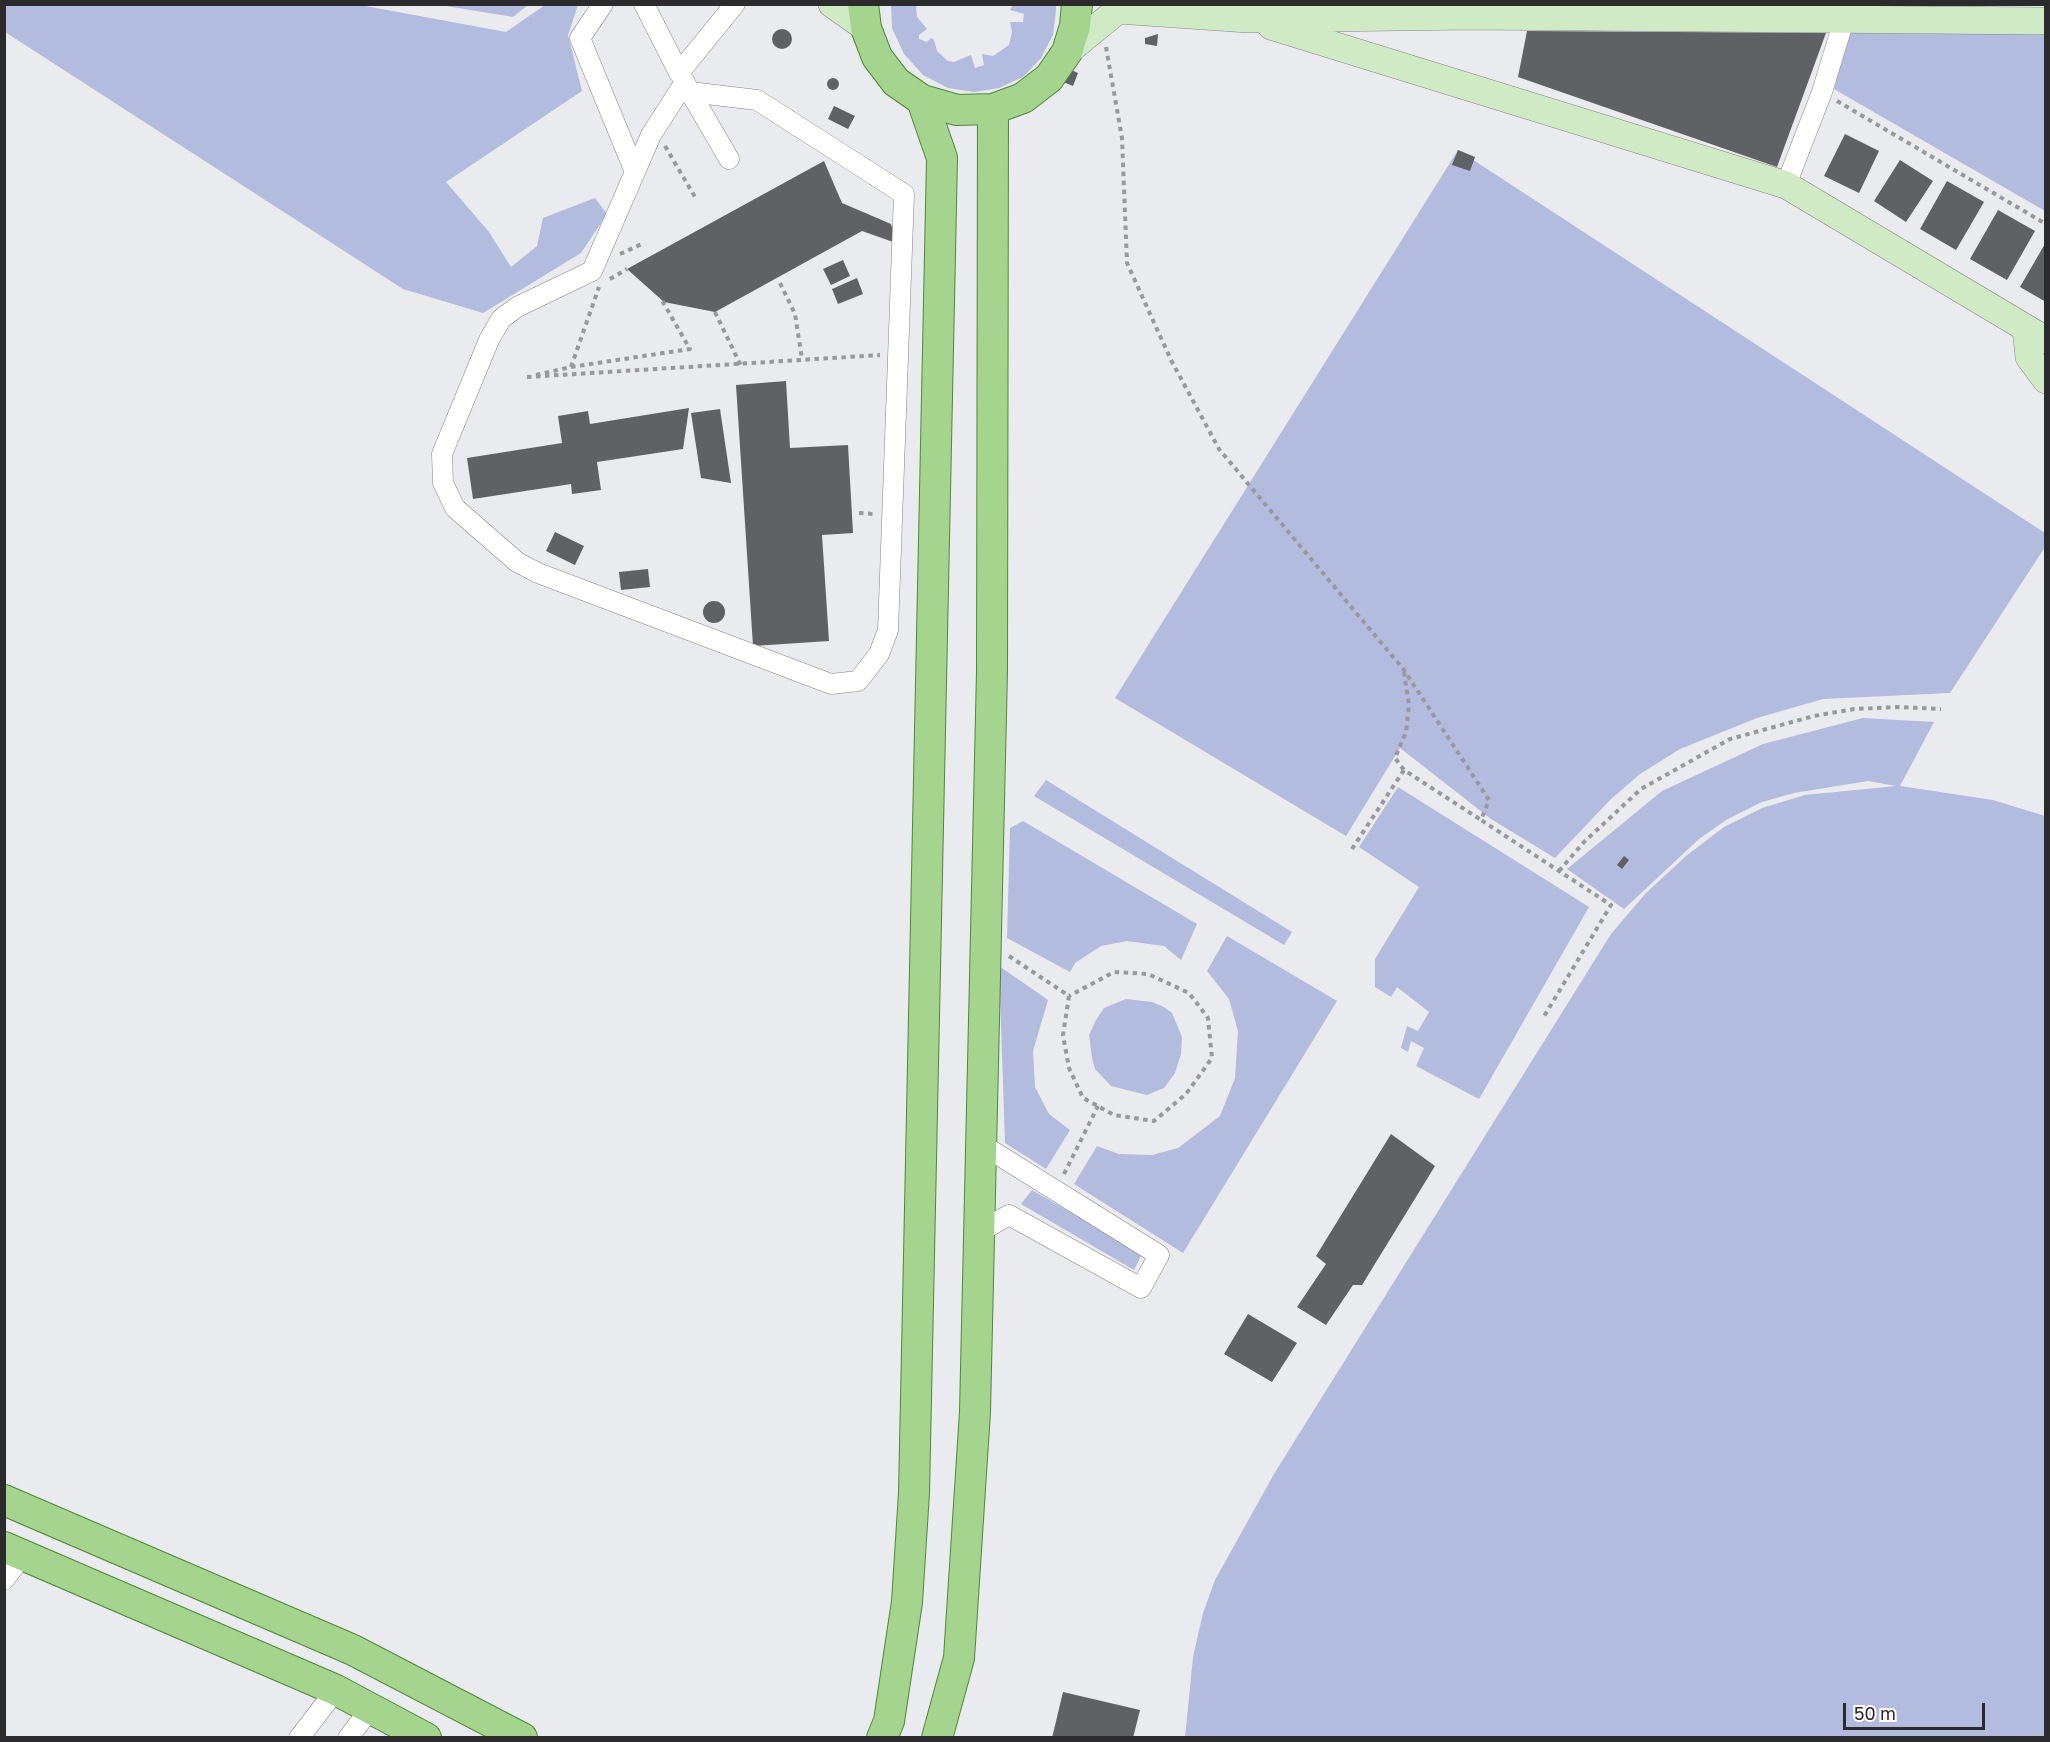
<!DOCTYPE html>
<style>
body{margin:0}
#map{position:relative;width:2050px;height:1742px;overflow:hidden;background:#eaebee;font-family:"Golos Text",sans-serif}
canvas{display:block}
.frame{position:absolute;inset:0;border:6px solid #2b2b2d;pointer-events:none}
.scale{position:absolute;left:1843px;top:1703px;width:142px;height:27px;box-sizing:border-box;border:3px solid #2b2b2d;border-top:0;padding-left:8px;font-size:18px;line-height:21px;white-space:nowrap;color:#2b2b2d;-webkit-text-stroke:4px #fff;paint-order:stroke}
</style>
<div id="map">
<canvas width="2050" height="1742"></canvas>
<div class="frame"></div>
<div class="scale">50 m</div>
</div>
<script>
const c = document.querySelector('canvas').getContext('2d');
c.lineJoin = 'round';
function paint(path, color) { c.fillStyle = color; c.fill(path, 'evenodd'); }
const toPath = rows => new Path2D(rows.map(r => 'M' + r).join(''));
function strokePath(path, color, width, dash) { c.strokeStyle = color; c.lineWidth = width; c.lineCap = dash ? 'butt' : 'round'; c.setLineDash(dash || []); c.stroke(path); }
paint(toPath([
 [4,5,360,5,506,32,545,5,578,5,568,35,582,91,446,182,489,232,511,267,537,246,543,218,595,198,607,214,581,253,483,313,403,289,5,32],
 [440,5,528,4,528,5,513,17],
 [891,5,916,5,917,17,927,29,919,35,919,39,927,42,931,38,934,40,937,51,948,61,954,62,971,55,975,68,984,65,982,54,993,56,1009,45,1012,32,1010,22,1023,22,1024,14,1010,10,1013,5,1056,5,1056,10,1053,35,1041,58,1023,77,999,88,974,92,948,88,923,75,904,54,892,28],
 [1849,33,2045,34,2045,211,1834,89],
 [1458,150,2045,533,2045,547,1950,693,1823,699,1757,718,1680,749,1640,774,1610,800,1555,858,1491,819,1400,748,1346,836,1115,698],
 [1863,718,1934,722,1900,786,1993,800,2045,816,2045,1737,1185,1738,1193,1657,1203,1613,1215,1580,1274,1474,1611,934,1646,893,1686,856,1724,827,1762,808,1805,795,1896,786,1868,781,1794,793,1762,802,1726,820,1699,839,1624,909,1567,869,1662,791,1763,744],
 [1046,780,1292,932,1284,945,1034,796],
 [1398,787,1589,907,1479,1099,1416,1066,1424,1048,1411,1041,1408,1052,1401,1048,1407,1026,1418,1031,1429,1012,1397,987,1391,997,1375,987,1375,959,1419,887,1359,847],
 [1023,821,1197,924,1181,960,1164,946,1127,941,1101,946,1075,963,1070,972,1007,938,1010,828],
 [1227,936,1337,1001,1183,1253,1074,1184,1097,1146,1119,1154,1152,1155,1178,1148,1220,1116,1235,1078,1238,1031,1229,999,1207,971],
 [999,966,1048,1000,1033,1051,1035,1087,1049,1114,1070,1130,1046,1169,1005,1143],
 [1126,999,1152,1002,1164,1007,1172,1013,1182,1037,1181,1054,1175,1073,1164,1088,1147,1095,1111,1086,1095,1069,1092,1058,1089,1035,1096,1020,1104,1008],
 [1032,1190,1142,1254,1134,1270,1021,1204]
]), '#b3bbde');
paint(toPath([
 '772 39a10 10 0 1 1 20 0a10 10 0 1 1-20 0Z',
 [1527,31,1826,33,1777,167,1518,77],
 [1158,34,1157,46,1145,44,1145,38],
 [1067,68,1078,73,1073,86,1061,81],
 '827 84a6 6 0 1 1 12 0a6 6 0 1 1-12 0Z',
 [834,106,855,116,848,129,828,119],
 [1845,134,1879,151,1859,193,1824,176],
 [1458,150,1475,157,1470,171,1452,165],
 [1900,160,1933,181,1906,222,1874,201],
 [824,161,842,203,891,224,896,243,862,231,715,312,664,302,627,269],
 [1947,181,1984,202,1956,250,1920,229],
 [1998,210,2035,231,2007,280,1970,259],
 [2046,242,2046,302,2020,287],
 [843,260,850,276,831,285,823,269],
 [857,278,863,294,838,304,832,289],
 [786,381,790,448,848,445,853,533,822,535,829,641,753,646,736,385],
 [689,408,683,449,597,462,601,490,572,494,571,484,473,499,467,458,562,443,558,416,588,411,590,424],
 [720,409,731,483,701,478,691,413],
 [555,532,584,546,575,565,546,551],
 [648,569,650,587,621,590,619,572],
 '703 612a11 11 0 1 1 22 0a11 11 0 1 1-22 0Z',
 [1624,856,1629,860,1622,869,1617,865],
 [1391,1134,1435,1166,1362,1285,1353,1285,1326,1325,1297,1307,1326,1264,1316,1256],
 [1248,1314,1297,1343,1272,1382,1224,1354],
 [1063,1692,1140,1710,1133,1738,1052,1738]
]), '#606164');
const street = toPath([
 [603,4,580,38,635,172],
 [644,4,679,73,735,4],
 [685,82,651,135,592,271,517,307,501,319,489,340,442,454,443,483,455,508,517,562,538,573,831,684,858,681,879,654,888,630,904,194,757,100,690,92],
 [686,85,729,159],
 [1786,185,1822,92,1844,20],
 [979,1232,1009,1215,1141,1288,1159,1255,981,1144],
 [4,1580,23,1555],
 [299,1738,336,1690],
 [348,1738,371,1708]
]);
const secondary = toPath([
 [832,4,866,28],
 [1271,26,1786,185,2046,340],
 [1067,52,1118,10,1248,19,1471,16,2046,21],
 [2026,328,2029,357,2046,380]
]);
const primary = toPath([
 [863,4,866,28,877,57,896,82,922,100,957,110,993,109,1023,98,1049,78,1067,52,1075,26,1077,4],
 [4,1500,353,1650,522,1738],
 [4,1547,336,1690,426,1738],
 [882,1738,889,1721,907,1602,914,1493,942,158,922,100],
 [937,1738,959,1658,975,1412,992,671,993,109]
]);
strokePath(street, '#848588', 21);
strokePath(secondary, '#848588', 28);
strokePath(primary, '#52873a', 32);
strokePath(toPath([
 [1106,47,1122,138,1127,263,1171,360,1219,449,1404,670,1489,800,1481,820,1611,905,1543,1018],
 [1837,101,2046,224],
 [665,146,695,197],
 [620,254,644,243],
 [610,279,627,269],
 [780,283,795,314,802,359],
 [715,312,741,366],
 [571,367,599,287],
 [536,375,571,367,690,349,660,297],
 [527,377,880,355],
 [859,513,874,514],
 [1404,672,1409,705,1406,732,1395,758,1404,770],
 [1352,849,1404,770,1481,820],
 [1559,871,1584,842,1641,789,1730,739,1814,716,1854,709,1899,707,1941,709],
 [1009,956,1069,996,1063,1035,1069,1068,1083,1098,1114,1115,1154,1121,1186,1094,1212,1058,1208,1018,1189,993,1148,974,1114,972,1069,996],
 [1064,1174,1098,1106]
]), '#99999c', 4, [4.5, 4.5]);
strokePath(street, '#fff', 20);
strokePath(secondary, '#d1eac6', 27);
strokePath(primary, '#a4d48d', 30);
</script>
